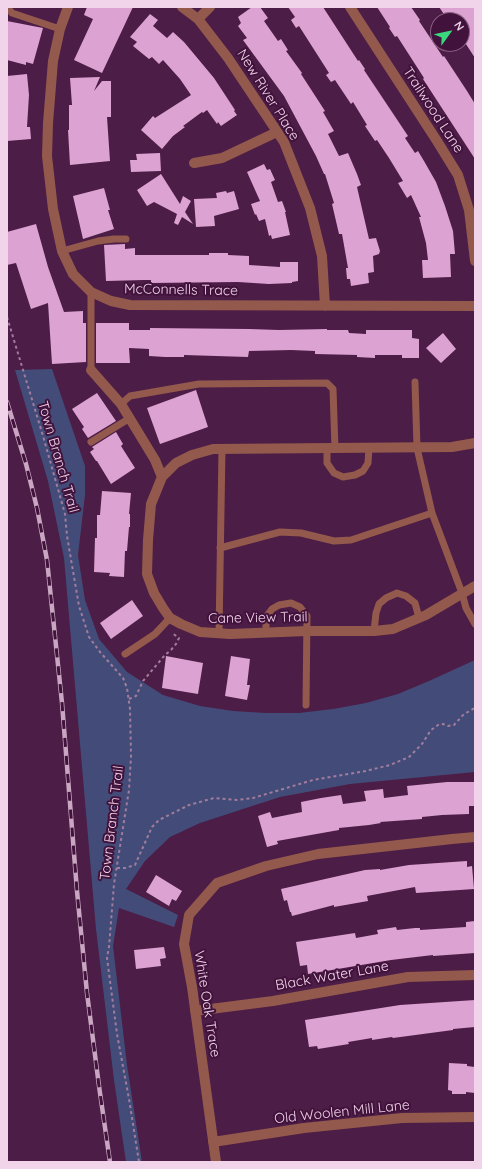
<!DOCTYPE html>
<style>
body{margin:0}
#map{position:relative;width:482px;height:1169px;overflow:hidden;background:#4c1d46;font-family:Quicksand,sans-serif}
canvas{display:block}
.frame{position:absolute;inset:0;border:8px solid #f1d3ea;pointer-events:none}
.north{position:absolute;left:430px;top:12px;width:40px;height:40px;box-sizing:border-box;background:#41123b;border:1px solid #875f81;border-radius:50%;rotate:57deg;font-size:11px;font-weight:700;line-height:16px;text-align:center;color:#f1d3ea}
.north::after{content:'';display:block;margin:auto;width:14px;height:18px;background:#3bd77f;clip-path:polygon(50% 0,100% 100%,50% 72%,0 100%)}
</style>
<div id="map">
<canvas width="482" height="1169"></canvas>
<div class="frame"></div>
<div class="north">N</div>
</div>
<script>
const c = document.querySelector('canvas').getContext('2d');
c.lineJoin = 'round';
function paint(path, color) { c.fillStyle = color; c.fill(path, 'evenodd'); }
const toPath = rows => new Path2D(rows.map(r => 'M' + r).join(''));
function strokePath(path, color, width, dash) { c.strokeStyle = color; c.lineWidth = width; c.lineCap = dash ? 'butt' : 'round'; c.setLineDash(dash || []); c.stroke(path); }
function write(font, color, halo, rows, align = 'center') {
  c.font = font + ' Quicksand,sans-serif'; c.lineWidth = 4; c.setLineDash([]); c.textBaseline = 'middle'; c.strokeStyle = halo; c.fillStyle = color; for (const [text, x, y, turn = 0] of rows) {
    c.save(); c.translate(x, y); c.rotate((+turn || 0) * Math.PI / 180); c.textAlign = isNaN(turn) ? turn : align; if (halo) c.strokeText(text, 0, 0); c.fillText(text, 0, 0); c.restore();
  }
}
paint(toPath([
 [52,369,85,466,85,495,78,555,85,600,99,639,127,672,163,695,200,706,233,711,266,713,299,713,333,709,366,703,398,694,429,681,475,660,475,772,350,784,280,797,200,823,170,837,145,861,126,889,178,915,174,927,119,908,113,946,127,1065,142,1162,126,1162,114,1080,96,929,64,558,48,481,15,370]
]), '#434c78');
paint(toPath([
 [87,7,133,7,102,73,74,60,93,19,84,15],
 [252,7,260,7,268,18,264,21,278,41,281,39,288,50,286,51,302,73,301,74,325,111,323,112,334,131,328,134,339,156,348,153,357,174,361,185,357,187,369,239,376,238,380,251,379,254,373,256,374,272,368,273,369,283,351,286,350,279,347,279,346,268,348,268,342,234,339,234,332,204,334,203,325,174,324,174,316,156,284,96,243,40,247,38,238,26,241,23,238,17],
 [288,7,323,7,358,61,359,60,365,69,364,70,408,136,405,138,415,153,418,151,424,161,436,182,445,206,453,231,455,254,450,254,451,277,423,278,422,260,428,260,426,243,419,217,421,217,411,195,407,198,398,183,403,181,389,158,377,140,375,141,365,126,367,125,353,102,351,104,335,80,331,82,326,75,329,73,299,26,296,28,291,20,295,17],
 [377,7,411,7,420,20,419,21,443,57,444,56,467,91,475,104,475,159,423,79,424,78,397,36,395,37,389,28,390,27],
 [439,7,475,7,475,58,462,38,462,20,448,20],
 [150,14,158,20,153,26,167,38,173,32,184,42,214,78,235,110,234,111,237,115,221,126,218,122,217,124,207,110,203,113,202,112,183,126,185,127,173,136,162,149,141,130,153,116,155,118,191,95,180,79,163,60,159,64,152,57,149,59,133,46,137,42,130,37],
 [7,21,43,28,33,64,26,62,26,65,7,60],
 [27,74,29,95,27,127,30,127,31,139,7,141,7,76],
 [100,77,94,91,102,81,111,81,111,117,107,117,110,161,70,165,68,130,69,130,69,105,72,105,70,78],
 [160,153,161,171,131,172,130,160,137,160,136,154],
 [264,164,267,170,270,169,275,180,271,182,278,202,282,201,286,212,285,212,290,235,272,239,271,235,269,236,265,219,259,221,256,214,255,215,251,204,260,201,247,172],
 [161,174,180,204,183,196,191,201,185,212,193,224,182,217,178,225,174,223,177,214,154,202,147,206,137,190],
 [104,188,110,210,108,210,114,229,83,239,73,196],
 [226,191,227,193,234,191,239,209,214,216,215,226,196,227,194,199,217,198,216,193],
 [36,224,48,267,64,312,83,311,83,323,86,323,86,362,52,364,48,303,31,309,16,263,7,265,7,232],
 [125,244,125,249,135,248,135,255,209,255,209,253,228,253,228,255,249,256,249,265,280,267,280,262,298,262,298,281,292,282,292,283,269,284,238,282,151,283,151,280,144,280,106,281,104,245],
 [96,323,129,323,129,330,150,330,150,328,249,329,279,330,327,329,327,330,348,330,349,333,366,334,366,330,412,330,412,338,419,339,419,358,402,358,402,355,375,355,375,358,357,357,357,355,315,354,315,351,291,350,249,351,248,357,184,355,184,357,165,357,149,356,149,349,129,348,130,363,96,363],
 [443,333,456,349,441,363,426,348],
 [196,390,208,427,160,444,147,408],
 [97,393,116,421,88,438,82,429,84,427,72,409],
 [116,432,123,444,121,446,135,468,111,484,97,461,96,461,90,452,94,449,92,447],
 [102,491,131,493,129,514,130,514,130,527,129,527,127,551,125,551,124,577,109,576,110,573,94,572,95,538,97,538,97,515,100,515],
 [132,600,143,616,111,639,100,623],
 [166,656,203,663,198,694,162,688],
 [231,656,250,659,247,685,250,685,247,700,225,696],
 [447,782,475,782,475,806,469,806,469,814,442,815,422,817,422,819,380,822,381,823,369,825,339,828,339,830,277,841,278,844,267,847,258,816,270,812,272,818,302,812,301,802,321,798,341,795,343,804,366,801,364,791,383,789,384,798,408,795,407,786],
 [467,861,467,867,472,866,474,889,416,893,415,887,367,896,368,901,334,907,334,905,292,916,291,912,290,912,287,900,284,901,281,889,365,870,380,869,380,870,409,865],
 [156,875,182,891,176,901,172,899,169,906,146,892],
 [475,921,475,953,433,956,433,955,391,960,308,974,307,965,300,966,296,942,355,933,356,938,378,934,377,930,396,927,397,930,415,928,420,928,420,930,466,927,466,922],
 [164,947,166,958,160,959,161,966,136,969,134,950],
 [475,1000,475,1027,453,1029,453,1030,393,1038,392,1037,372,1040,372,1038,348,1042,349,1044,318,1049,317,1046,309,1047,305,1020,400,1005],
 [449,1063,467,1064,467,1066,475,1067,475,1093,466,1092,466,1094,452,1094,452,1091,448,1090]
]), '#dca2d1');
strokePath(toPath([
 [7,317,43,436,65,514,67,536,79,606,89,637,100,652,123,678,127,688,130,709,131,756,129,790,114,884,109,947,107,958,117,1034,129,1099,139,1162],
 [129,699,136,696,143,681,165,655,171,650,176,644,179,638,172,633],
 [117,868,125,868,135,865,152,827,159,820,189,805,214,798,237,800,253,798,313,780,366,771,390,765,409,757,422,744,431,730,438,725,443,724,448,726,454,725,464,714,475,708]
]), '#a27c9c', 2, [3, 3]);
strokePath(toPath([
 [7,7,12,13,60,29],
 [62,251,98,241,114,239,126,239],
 [91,292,91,370],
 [415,382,417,448,432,513,462,593,466,608,475,624],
 [121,404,130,396,199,384,327,383,333,389,335,449],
 [91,442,130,418],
 [327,449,327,463,334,473,343,477,355,475,363,471,368,463,369,448],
 [220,548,280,532,301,533,334,541,351,540,432,513],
 [374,631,376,613,379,604,386,598,397,593,406,596,415,603,419,618],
 [219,633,222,449],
 [266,633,266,617,272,609,279,605,291,603,300,607,307,616,306,705],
 [125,654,155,634,170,618]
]), '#93594c', 7);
strokePath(toPath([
 [68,7,60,29,53,61,48,123,47,156,53,209,62,251,73,274,91,292,111,301,130,305,475,306],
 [182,7,198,19,228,58,284,142,310,208,322,256,325,306],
 [350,7,437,141,458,175,469,210,475,261],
 [198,19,210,7],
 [194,163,222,158,277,132],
 [91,370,121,404,155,460,162,477],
 [475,443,452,447,213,449,192,455,176,463,162,477,151,504,148,540,147,574,154,593,163,608,170,618,181,624,200,632,230,634,307,631,374,631,393,629,426,615,475,586],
 [195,1011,273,1001,408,977,475,975],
 [213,1142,304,1128,402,1118,475,1117],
 [216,1162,192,987,184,944,189,915,217,883,266,866,318,854,452,839,475,837]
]), '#93594c', 10);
const rail = toPath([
 [7,402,26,464,37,508,47,560,62,703,77,891,87,993,99,1086,110,1162]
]);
strokePath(rail, '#c9a7c2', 4.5);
strokePath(rail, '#41123b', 3, [9]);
write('14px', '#f1d3ea', '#41123b', [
 ["New River Place",268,95,58],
 ["Trailwood Lane",433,110,57],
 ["McConnells Trace",181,290,1],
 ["Town Branch Trail",58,457,74],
 ["Cane View Trail",258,618,-1],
 ["Town Branch Trail",112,823,-83],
 ["Black Water Lane",332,976,-10],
 ["White Oak Trace",207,1004,81],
 ["Old Woolen Mill Lane",342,1112,-6]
]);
</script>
